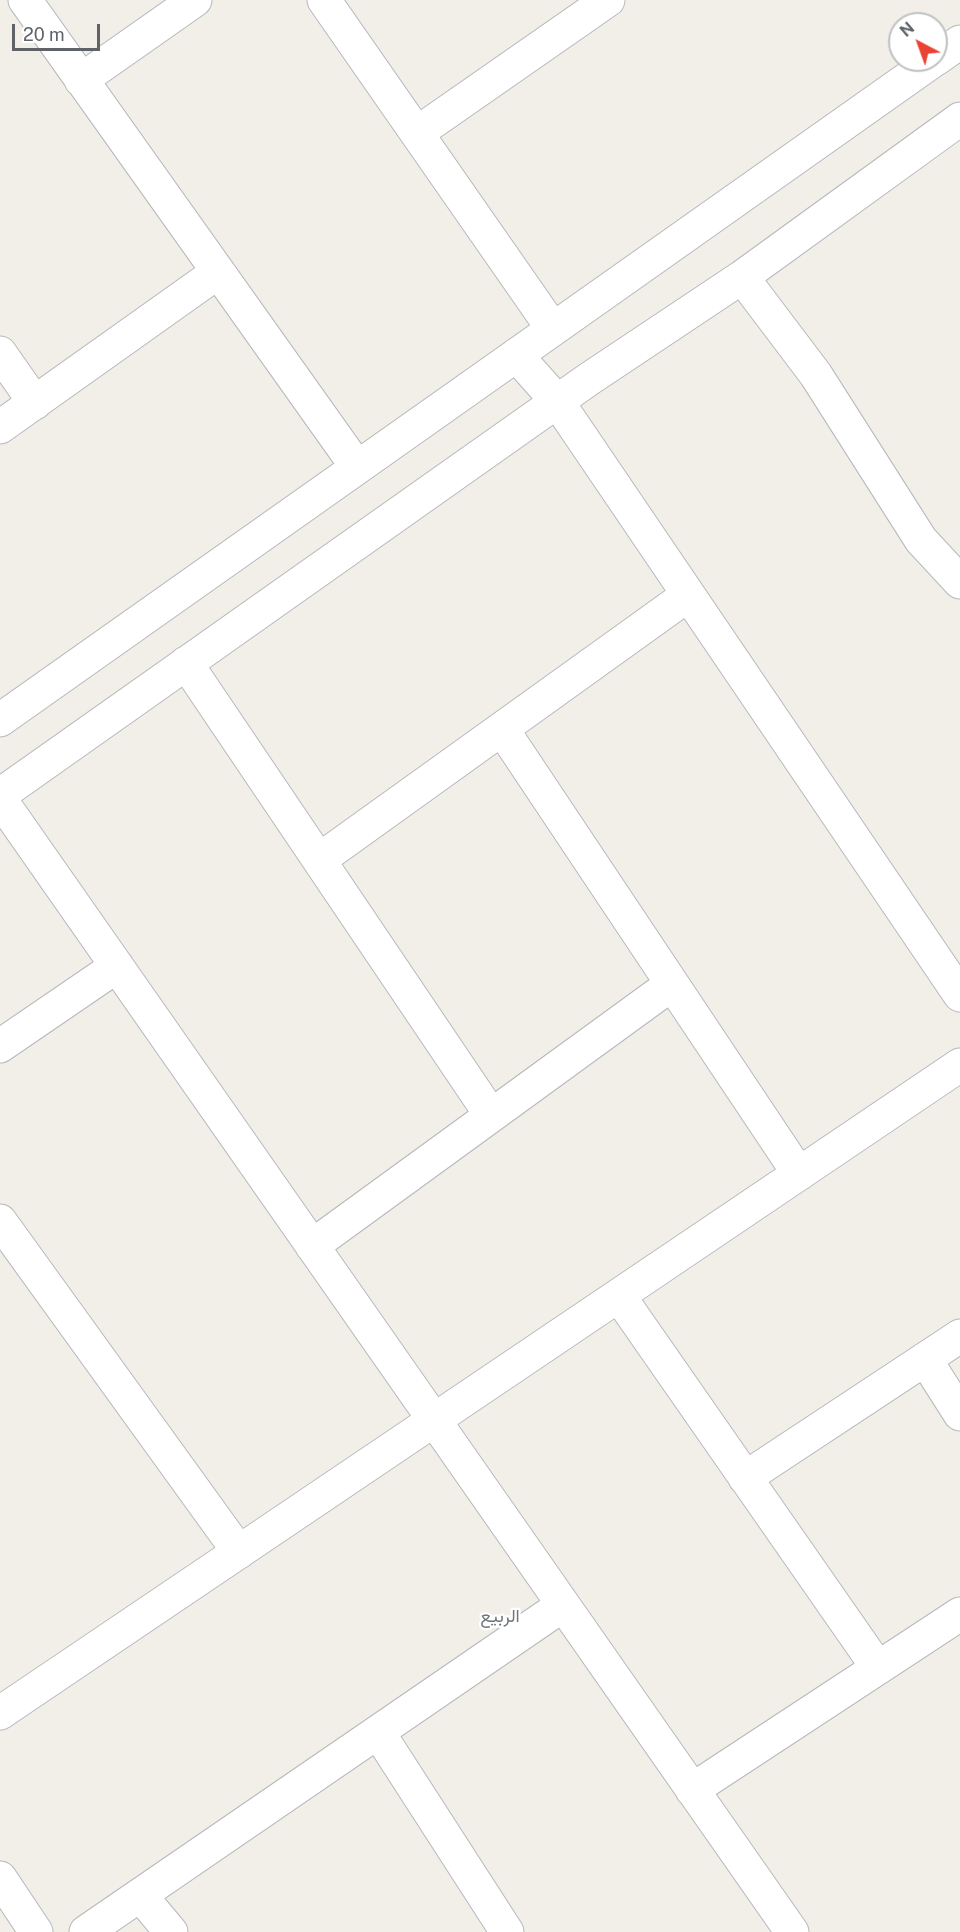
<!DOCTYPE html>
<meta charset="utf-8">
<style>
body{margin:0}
#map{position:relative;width:960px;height:1932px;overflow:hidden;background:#f1efe8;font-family:"Public Sans",sans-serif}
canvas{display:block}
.north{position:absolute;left:888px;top:12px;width:60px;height:60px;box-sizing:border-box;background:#fff;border:2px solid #bfc1c3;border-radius:50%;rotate:319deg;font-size:16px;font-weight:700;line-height:24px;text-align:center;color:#5f6368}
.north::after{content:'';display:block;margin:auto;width:21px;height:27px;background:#ea4335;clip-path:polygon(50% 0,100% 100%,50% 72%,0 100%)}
.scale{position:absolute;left:12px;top:24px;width:88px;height:27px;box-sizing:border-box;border:3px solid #5f6368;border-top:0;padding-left:8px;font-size:18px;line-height:21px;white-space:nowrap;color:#5f6368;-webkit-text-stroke:4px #fff;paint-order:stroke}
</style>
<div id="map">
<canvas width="960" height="1932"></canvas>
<div class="north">N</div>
<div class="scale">20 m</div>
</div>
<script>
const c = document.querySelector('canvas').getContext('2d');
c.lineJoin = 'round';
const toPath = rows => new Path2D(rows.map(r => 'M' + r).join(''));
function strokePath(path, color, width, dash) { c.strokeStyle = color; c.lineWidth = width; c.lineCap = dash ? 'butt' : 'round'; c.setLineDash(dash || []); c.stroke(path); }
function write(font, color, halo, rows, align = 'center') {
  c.font = font + ' "Public Sans",Vazirmatn,sans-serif'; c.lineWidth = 4.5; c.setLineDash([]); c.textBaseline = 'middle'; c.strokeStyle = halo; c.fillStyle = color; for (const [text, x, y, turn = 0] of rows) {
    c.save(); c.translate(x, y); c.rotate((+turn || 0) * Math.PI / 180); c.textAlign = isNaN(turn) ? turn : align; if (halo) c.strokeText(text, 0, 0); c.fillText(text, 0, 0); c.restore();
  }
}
const minor = toPath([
 [25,0,357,467],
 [324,0,553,329],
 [936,59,960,42],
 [81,80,195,0],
 [417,133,608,0],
 [742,277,816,375,921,540,960,582],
 [0,353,35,403],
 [516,355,557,401,960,995],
 [0,427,218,272],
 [186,663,491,1115],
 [0,720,934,60],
 [502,729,799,1174],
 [0,795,589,379,742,277,960,119],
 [0,799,792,1932],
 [319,860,688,595],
 [0,1046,117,966],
 [0,1221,239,1552],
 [312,1246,672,984],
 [619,1296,878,1668],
 [925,1359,960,1414],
 [745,1478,960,1336],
 [0,1713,960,1065],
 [378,1732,507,1932],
 [692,1790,960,1614],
 [0,1878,36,1932],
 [140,1895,171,1932],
 [86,1932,563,1605]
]);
strokePath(minor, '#b5b8bc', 35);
strokePath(minor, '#fff', 33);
write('18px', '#70757a', '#fff', [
 ["الربيع",500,1616]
]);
</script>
